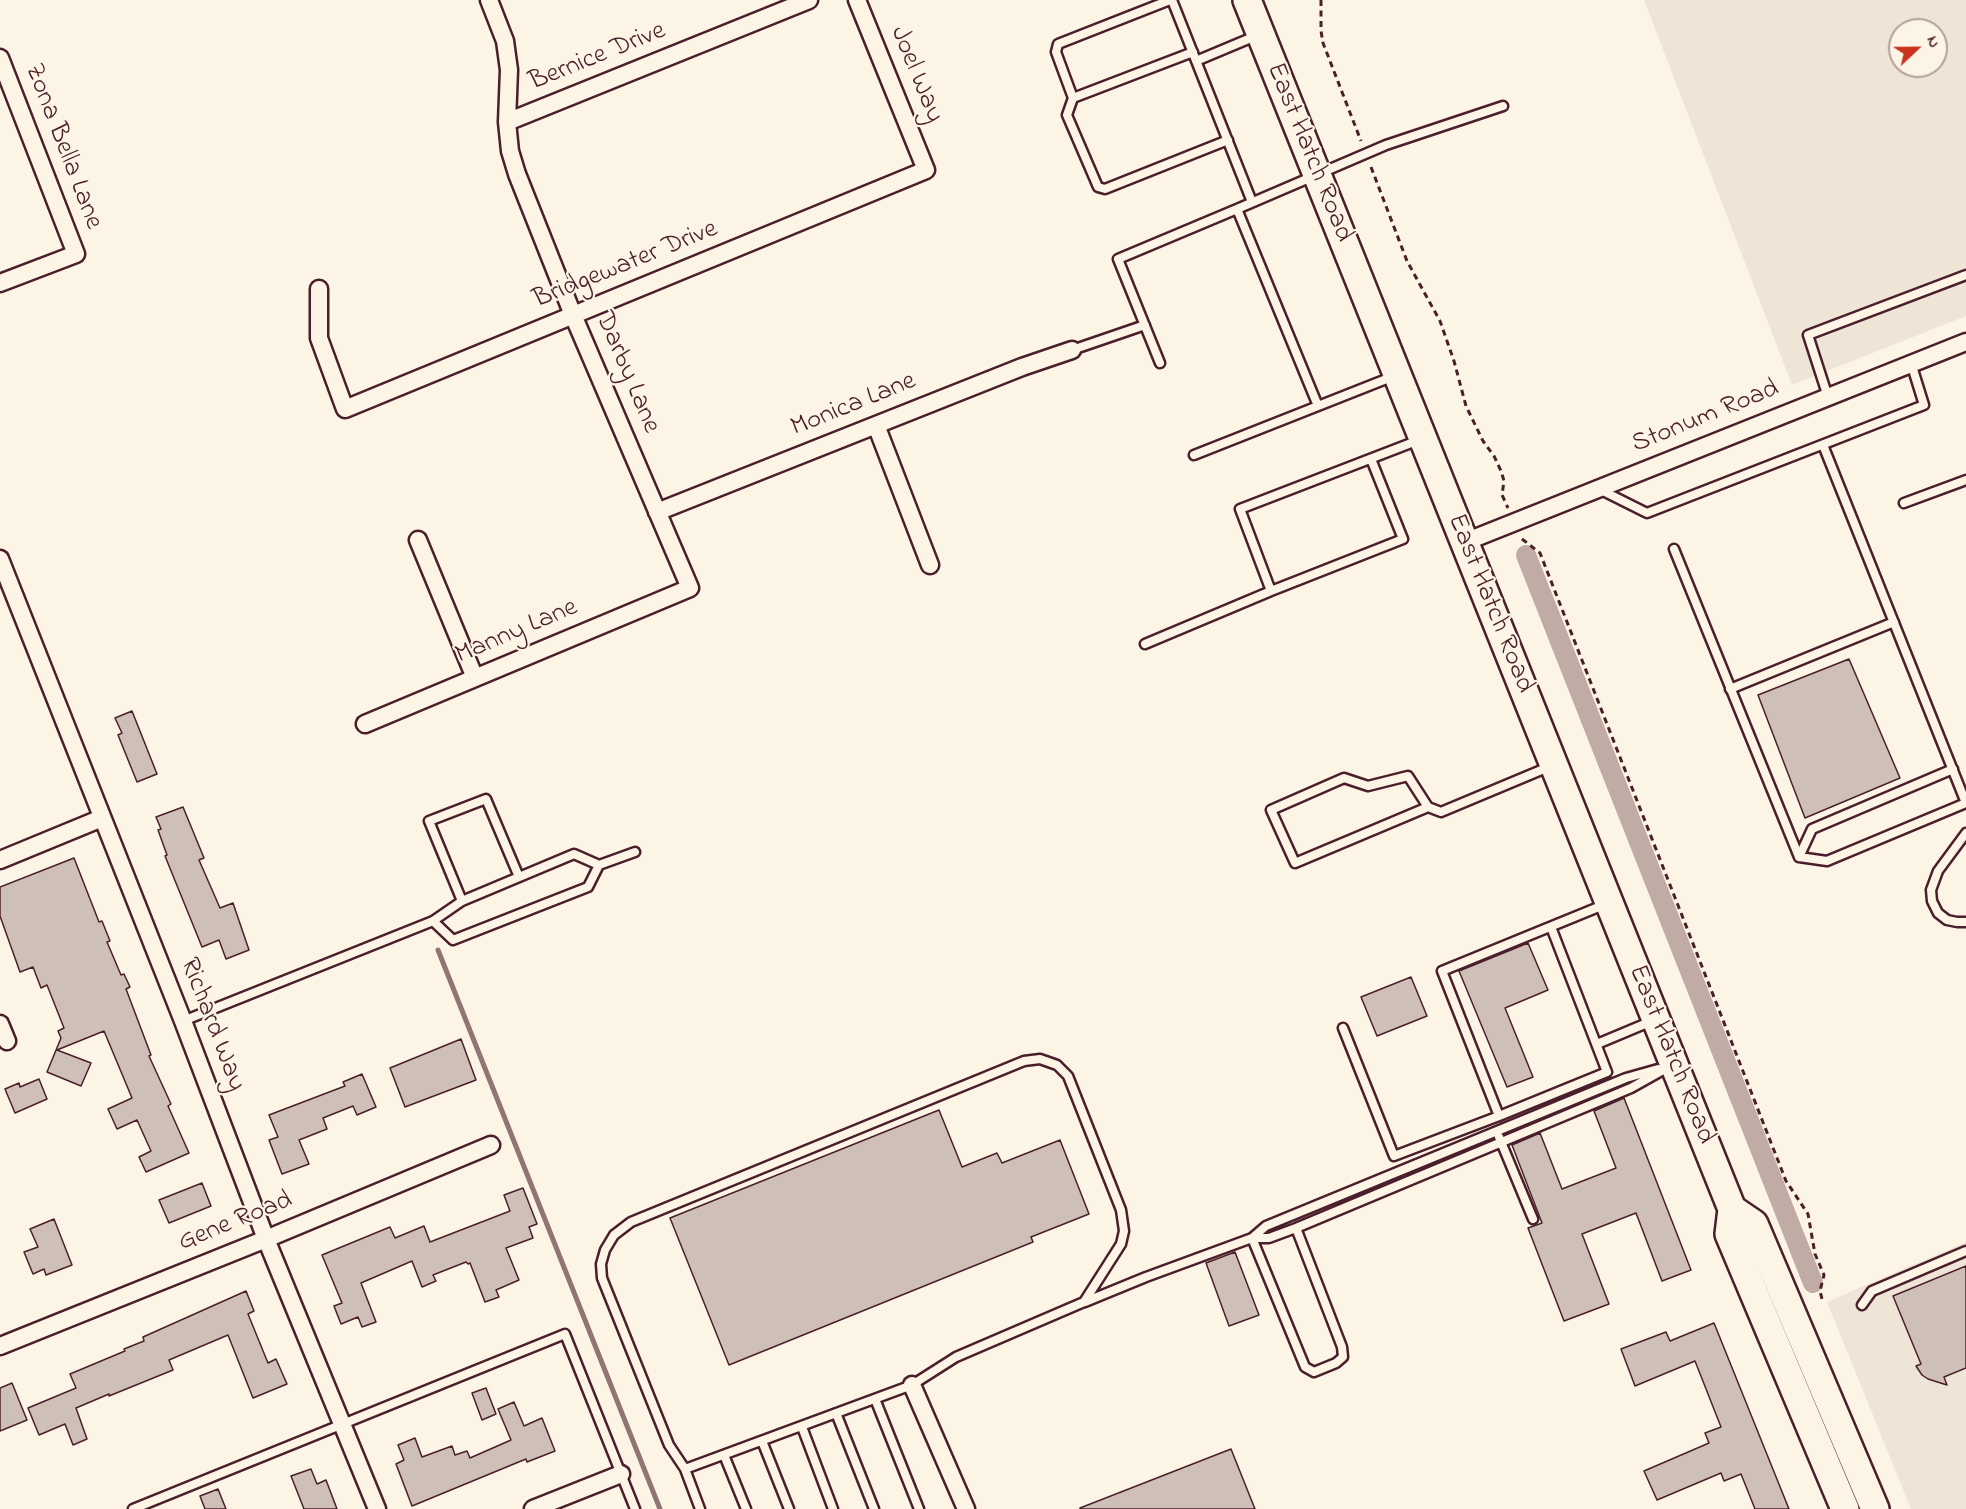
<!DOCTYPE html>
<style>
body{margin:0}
#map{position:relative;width:1966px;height:1509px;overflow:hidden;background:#fcf5e5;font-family:"Indie Flower",sans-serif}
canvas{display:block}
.north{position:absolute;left:1888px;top:18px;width:60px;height:60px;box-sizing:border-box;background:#fcf5e5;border:2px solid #b59f9b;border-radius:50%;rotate:68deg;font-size:16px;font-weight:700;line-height:24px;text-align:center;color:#4a1f2b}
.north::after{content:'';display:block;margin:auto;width:21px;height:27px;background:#c8321e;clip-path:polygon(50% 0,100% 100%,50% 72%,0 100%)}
</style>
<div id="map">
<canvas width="1966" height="1509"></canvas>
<div class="north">N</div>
</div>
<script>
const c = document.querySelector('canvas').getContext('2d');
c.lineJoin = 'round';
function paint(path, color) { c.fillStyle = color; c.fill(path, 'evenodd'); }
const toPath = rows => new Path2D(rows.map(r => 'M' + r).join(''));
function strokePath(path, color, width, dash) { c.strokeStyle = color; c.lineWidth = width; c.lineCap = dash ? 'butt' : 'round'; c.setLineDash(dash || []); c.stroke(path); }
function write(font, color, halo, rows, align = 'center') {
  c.font = font + ' "Indie Flower",sans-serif'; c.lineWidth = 4.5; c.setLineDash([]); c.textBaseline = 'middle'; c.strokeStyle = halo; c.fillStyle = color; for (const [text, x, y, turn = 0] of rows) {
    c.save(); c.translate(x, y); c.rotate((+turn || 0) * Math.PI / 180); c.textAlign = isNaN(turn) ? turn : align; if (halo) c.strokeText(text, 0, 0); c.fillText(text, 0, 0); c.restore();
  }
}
paint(toPath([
 [1644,0,1966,0,1966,316,1792,385],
 [1900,30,1936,30,1936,66,1900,66],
 [1966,1242,1966,1509,1911,1509,1827,1302]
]), '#eee5d7');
strokePath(toPath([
 [438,950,660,1509]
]), '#917474', 5);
strokePath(toPath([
 [1526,555,1813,1283]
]), '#c0aca5', 20);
const building = toPath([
 [1849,659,1900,778,1805,818,1758,695,1849,659],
 [132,711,157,774,137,782,118,735,122,733,115,718,132,711],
 [183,807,204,858,199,860,220,908,233,903,249,950,226,959,219,940,202,947,165,856,167,855,158,830,161,829,156,817,183,807],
 [74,858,99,922,102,921,110,941,107,942,121,975,124,974,130,987,126,989,151,1055,149,1056,171,1104,168,1106,189,1153,146,1172,139,1157,151,1151,137,1120,117,1129,108,1109,132,1098,104,1031,57,1050,91,1063,81,1086,47,1072,61,1038,58,1031,64,1028,47,985,41,988,33,967,20,972,0,916,0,887,74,858],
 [1528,943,1548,990,1505,1008,1533,1077,1507,1087,1459,971,1528,943],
 [1411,977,1427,1016,1377,1036,1361,997,1411,977],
 [461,1039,476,1080,405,1107,390,1068,461,1039],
 [362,1074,376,1107,357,1115,353,1106,323,1118,327,1129,299,1140,309,1164,282,1174,269,1140,278,1137,269,1115,345,1086,343,1082,362,1074],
 [39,1079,47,1099,15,1113,5,1089,19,1083,20,1087,39,1079],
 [1624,1098,1691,1270,1662,1281,1636,1213,1582,1234,1609,1304,1564,1321,1528,1228,1542,1223,1512,1145,1540,1133,1562,1189,1616,1168,1594,1111,1624,1098],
 [939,1110,962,1167,997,1153,1002,1163,1060,1140,1089,1214,1031,1237,1033,1242,729,1365,670,1218,939,1110],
 [202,1183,211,1206,169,1223,159,1200,202,1183],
 [523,1188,537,1224,529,1227,533,1238,506,1248,519,1280,496,1290,499,1297,485,1302,470,1263,468,1264,466,1262,433,1275,436,1281,422,1287,412,1261,361,1283,376,1322,362,1327,358,1317,341,1324,334,1306,342,1303,322,1255,390,1227,395,1238,424,1226,430,1242,510,1211,504,1195,523,1188],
 [54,1219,72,1265,46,1275,44,1269,33,1274,24,1252,38,1247,30,1229,54,1219],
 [1235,1252,1259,1315,1229,1326,1206,1263,1235,1252],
 [1966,1266,1966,1368,1944,1377,1947,1385,1928,1379,1922,1375,1916,1366,1921,1364,1893,1296,1966,1266],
 [246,1291,254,1311,248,1314,268,1363,276,1359,287,1384,253,1398,228,1335,169,1360,173,1370,109,1396,109,1394,76,1408,87,1439,73,1445,65,1424,39,1435,28,1408,76,1388,70,1374,125,1351,124,1349,144,1341,143,1337,246,1291],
 [1714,1323,1789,1509,1755,1509,1741,1474,1724,1481,1721,1473,1657,1500,1644,1471,1709,1443,1705,1433,1721,1427,1695,1361,1635,1386,1621,1349,1666,1332,1670,1341,1714,1323],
 [12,1383,27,1420,0,1431,0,1388,12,1383],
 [486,1388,496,1414,482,1420,472,1393,486,1388],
 [514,1402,524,1426,542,1418,555,1451,527,1462,526,1459,412,1506,396,1464,404,1460,398,1445,415,1438,422,1457,452,1446,455,1455,467,1451,470,1458,511,1440,498,1409,514,1402],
 [1231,1449,1255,1509,1080,1509,1080,1508,1231,1449],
 [311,1469,317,1484,326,1480,337,1509,304,1509,291,1476,311,1469],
 [218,1489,226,1509,205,1509,200,1496,218,1489]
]);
paint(building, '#cfc0b7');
strokePath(building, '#4a1f2b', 1.5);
const lane = toPath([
 [1170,0,1058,44,1056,52,1073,98,1067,115,1098,187,1105,189,1228,140],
 [1172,0,1252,202],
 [1196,61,1258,35],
 [1073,98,1193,52],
 [1072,350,1145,325],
 [1160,363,1118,259,1237,209],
 [1828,397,1808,335,1966,275],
 [1318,406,1237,209,1386,145,1503,106],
 [1194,455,1394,376],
 [1599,489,1647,513,1924,405,1911,363],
 [1904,503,1966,480],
 [1674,549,1799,857],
 [1271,591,1403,539,1371,459],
 [1145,644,1271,591,1240,509,1419,440],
 [1730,689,1894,622],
 [1428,807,1408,776,1368,786,1344,778,1271,810,1295,863,1428,807,1441,812,1551,766],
 [1966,833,1938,871,1931,890,1932,901,1938,913,1947,920,1957,922,1966,922],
 [1799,857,1827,861,1966,803,1823,445],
 [1799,857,1812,829,1953,769],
 [462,901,429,821,486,799,519,877],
 [433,921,453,940,588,887,599,865],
 [1551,927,1607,1072,1499,1116,1442,971,1606,904],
 [183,1021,433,921,462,901,574,854,599,865,635,852],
 [1343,1028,1394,1156,1499,1116],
 [1597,1044,1652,1021],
 [1499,1137,1533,1219],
 [1252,1238,1266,1226,1626,1078,1658,1069],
 [1252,1238,1305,1367,1314,1372,1336,1363,1343,1357,1342,1347,1296,1228],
 [1085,1302,1146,1277,1252,1238,1269,1238,1296,1228,1631,1088,1672,1065],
 [1862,1305,1872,1291,1966,1251],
 [875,1399,919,1509],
 [836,1413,874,1509],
 [802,1427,833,1509],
 [762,1441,789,1509],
 [724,1455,746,1509],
 [685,1469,669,1445,602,1278,601,1264,605,1250,614,1235,631,1222,1024,1061,1040,1059,1057,1065,1068,1076,1121,1210,1124,1231,1121,1244,1084,1302,956,1357,912,1385,685,1469,700,1509],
 [133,1509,565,1334,635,1509]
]);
const street = toPath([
 [0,58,76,254,0,283],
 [507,122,809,0],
 [319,289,319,338,345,409,926,170,857,0],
 [876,425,930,565],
 [657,512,1022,367,1072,350],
 [418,540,475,678],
 [1465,542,1966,342],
 [0,559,183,1021,266,1239,377,1509],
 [365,724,690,588,573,315,517,174,510,151,507,122,509,70,505,41,489,0],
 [0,860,102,818],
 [0,1024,7,1041],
 [0,1346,266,1239,491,1145],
 [912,1385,966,1509],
 [533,1509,621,1474]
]);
const primary = toPath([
 [1247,0,1732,1209,1729,1234,1845,1509],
 [1732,1209,1754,1224,1875,1509]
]);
strokePath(lane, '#4a1f2b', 13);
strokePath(street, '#4a1f2b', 21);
strokePath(primary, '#4a1f2b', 32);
strokePath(toPath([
 [1321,0,1321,31,1323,43,1361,141],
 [1371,167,1407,261,1440,321,1454,361,1466,406,1483,441,1494,456,1501,471,1504,481,1502,495,1508,508],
 [1522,539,1540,553,1786,1181,1808,1214,1815,1254,1824,1275,1820,1291,1823,1303]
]), '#4a1f2b', 3, [6, 4.5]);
strokePath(lane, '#fcf5e5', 8);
strokePath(street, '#fcf5e5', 16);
strokePath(primary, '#fcf5e5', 27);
write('27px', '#4a1f2b', '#fcf5e5', [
 ["Bernice Drive",598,58,-22],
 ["Joel Way",915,75,68],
 ["Zona Bella Lane",62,147,69],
 ["East Hatch Road",1308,153,68],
 ["Bridgewater Drive",626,266,-22],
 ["Darby Lane",626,373,67],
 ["Monica Lane",854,406,-22],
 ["Stonum Road",1706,418,-22],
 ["East Hatch Road",1489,604,68],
 ["Manny Lane",517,633,-23],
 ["Richard Way",211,1025,69],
 ["East Hatch Road",1670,1055,68],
 ["Gene Road",236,1223,-22]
]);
</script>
